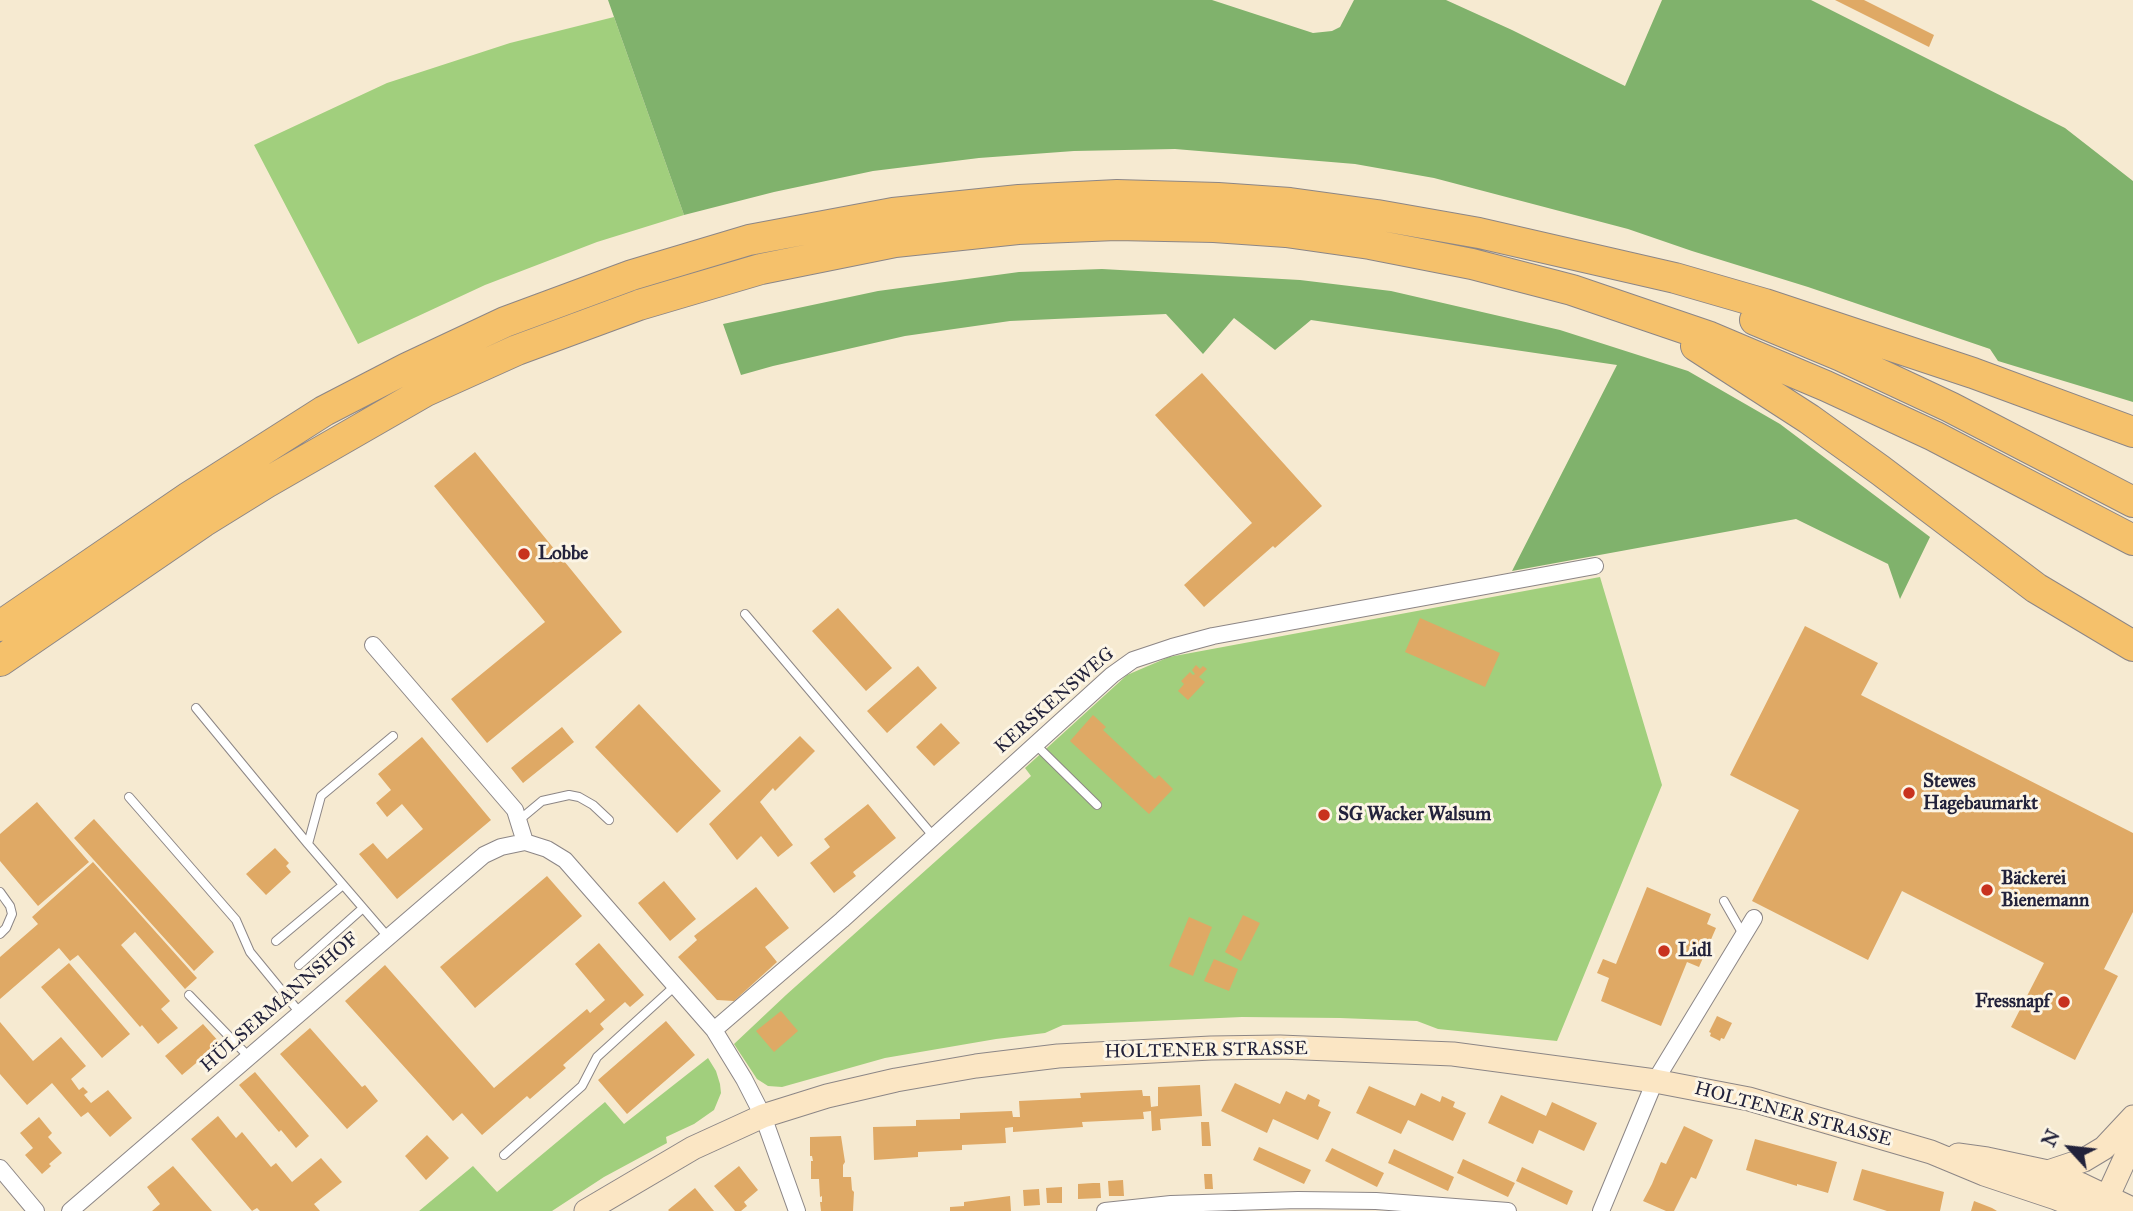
<!DOCTYPE html>
<meta charset="utf-8">
<style>
body{margin:0}
#map{position:relative;width:2133px;height:1211px;overflow:hidden;background:#f6ead1;font-family:"IM FELL Great Primer",serif}
canvas{display:block}
.north{position:absolute;left:2035px;top:1113px;width:70px;height:70px;-webkit-text-stroke:5px #fcf5e5;paint-order:stroke;rotate:297deg;font-size:19px;font-weight:700;line-height:28px;text-align:center;color:#22223b}
.north::after{content:'';display:block;margin:auto;width:24px;height:32px;background:#22223b;clip-path:polygon(50% 0,100% 100%,50% 72%,0 100%)}
</style>
<div id="map">
<canvas width="2133" height="1211"></canvas>
<div class="north">N</div>
</div>
<script>
const c = document.querySelector('canvas').getContext('2d');
c.lineJoin = 'round';
function paint(path, color) { c.fillStyle = color; c.fill(path, 'evenodd'); }
const toPath = rows => new Path2D(rows.map(r => 'M' + r).join(''));
function strokePath(path, color, width, dash) { c.strokeStyle = color; c.lineWidth = width; c.lineCap = dash ? 'butt' : 'round'; c.setLineDash(dash || []); c.stroke(path); }
function write(font, color, halo, rows, align = 'center') {
  c.font = font + ' "IM FELL Great Primer",serif'; c.lineWidth = 6; c.setLineDash([]); c.textBaseline = 'middle'; c.strokeStyle = halo; c.fillStyle = color; for (const [text, x, y, turn = 0] of rows) {
    c.save(); c.translate(x, y); c.rotate((+turn || 0) * Math.PI / 180); c.textAlign = isNaN(turn) ? turn : align; if (halo) c.strokeText(text, 0, 0); c.fillText(text, 0, 0); c.restore();
  }
}
paint(toPath([
 [614,17,684,215,597,242,485,285,358,344,254,145,387,83,510,43],
 [1600,577,1662,785,1557,1041,1438,1029,1417,1021,1340,1018,1242,1017,1063,1025,1045,1033,996,1039,885,1058,782,1087,768,1086,757,1079,734,1044,786,995,1031,776,1025,768,1127,675,1169,657],
 [708,1058,716,1071,720,1084,721,1093,714,1110,694,1124,666,1137,667,1143,604,1177,552,1211,419,1211,473,1166,497,1192,605,1102,624,1124]
]), '#a1cf7d');
paint(toPath([
 [608,0,1212,0,1313,33,1332,31,1340,27,1354,0,1446,0,1512,30,1625,86,1662,0,1811,0,2065,128,2133,181,2133,402,1998,361,1990,349,1808,287,1692,251,1628,229,1434,178,1355,164,1175,149,1074,151,979,158,873,171,774,192,684,215],
 [1102,269,1300,280,1391,291,1560,330,1688,371,1780,424,1930,537,1900,599,1888,564,1796,519,1512,571,1617,365,1311,320,1275,350,1234,318,1203,354,1166,314,1010,321,905,336,773,366,741,375,723,324,878,291,1019,272]
]), '#80b26c');
paint(toPath([
 [1835,0,1864,0,1934,35,1929,47],
 [1202,373,1322,506,1275,548,1273,546,1204,607,1184,585,1252,523,1155,415],
 [475,452,622,632,487,743,451,699,545,622,434,486],
 [838,608,892,668,866,691,812,631],
 [1420,618,1500,653,1485,687,1405,652],
 [1805,626,1878,663,1861,695,2133,833,2133,912,2104,969,2118,976,2075,1060,2011,1027,2044,963,1902,891,1868,960,1752,901,1799,810,1730,775],
 [1196,665,1200,669,1203,666,1207,669,1199,677,1205,682,1188,700,1178,691,1184,684,1181,681,1190,672,1193,675,1195,674,1192,670],
 [918,666,937,688,887,733,867,711],
 [639,704,721,791,677,833,595,747],
 [1093,715,1106,727,1103,730,1155,779,1159,775,1173,789,1149,814,1070,741],
 [941,723,960,743,934,766,916,747],
 [562,727,574,742,523,783,511,768],
 [800,736,815,751,775,791,773,788,760,802,793,845,778,857,761,836,737,860,709,824],
 [422,737,491,820,397,899,359,854,373,843,387,859,423,829,402,804,387,817,376,803,391,790,378,774],
 [37,802,89,862,38,906,0,861,0,834],
 [868,804,896,838,853,872,856,876,834,893,810,863,830,847,824,839],
 [94,819,214,952,194,971,74,838],
 [275,848,289,863,286,866,291,872,266,895,246,874],
 [93,862,197,978,185,989,135,932,121,945,170,1001,161,1009,178,1028,158,1044,142,1025,140,1027,78,955,70,961,59,948,0,999,0,957,38,924,32,917],
 [547,876,582,916,475,1008,440,967],
 [664,881,696,919,670,941,638,903],
 [756,887,789,928,765,947,777,962,734,1001,717,1000,678,957,697,940,694,936],
 [1647,887,1711,914,1707,924,1716,928,1699,967,1687,962,1661,1026,1601,1001,1609,978,1597,973,1603,959,1616,964],
 [1243,915,1260,923,1241,961,1225,952],
 [1189,917,1212,927,1193,976,1169,966],
 [599,943,644,995,630,1007,625,1002,600,1024,604,1029,563,1065,566,1068,530,1099,527,1096,482,1135,462,1113,453,1121,345,1001,385,965,494,1088,587,1009,590,1013,605,1000,575,964],
 [1214,959,1238,969,1229,991,1204,981],
 [69,963,130,1034,102,1058,41,987],
 [781,1011,798,1031,774,1052,756,1031],
 [1717,1016,1732,1023,1724,1039,1721,1038,1720,1041,1710,1036,1711,1033,1709,1032],
 [666,1021,695,1055,627,1114,598,1080],
 [0,1022,33,1061,61,1037,86,1066,71,1079,79,1090,83,1087,88,1092,84,1095,91,1103,108,1090,132,1118,110,1137,88,1112,81,1117,52,1083,27,1105,0,1074],
 [203,1024,220,1043,182,1075,165,1056],
 [310,1028,362,1087,365,1085,378,1101,347,1129,280,1054],
 [255,1072,309,1136,296,1148,281,1130,279,1132,239,1085],
 [1235,1083,1280,1104,1286,1091,1305,1100,1308,1094,1320,1100,1318,1106,1331,1112,1318,1140,1273,1119,1267,1133,1221,1111],
 [1200,1085,1202,1116,1160,1119,1161,1130,1152,1131,1151,1111,1143,1112,1144,1119,1082,1122,1083,1127,1013,1132,1013,1127,1005,1128,1006,1143,962,1145,962,1150,918,1152,918,1157,874,1160,873,1127,916,1126,916,1120,960,1119,960,1113,1012,1111,1013,1117,1020,1117,1019,1101,1081,1098,1080,1093,1142,1090,1143,1096,1150,1096,1151,1107,1158,1106,1158,1087],
 [1369,1086,1415,1106,1421,1093,1440,1102,1442,1096,1455,1102,1453,1107,1466,1113,1453,1141,1408,1120,1401,1134,1356,1113],
 [1501,1095,1546,1116,1552,1102,1597,1123,1584,1151,1539,1130,1533,1144,1488,1123],
 [218,1116,236,1138,242,1132,271,1167,276,1163,292,1182,321,1158,342,1182,314,1204,320,1211,260,1211,257,1208,252,1211,191,1139],
 [39,1117,52,1133,48,1137,62,1153,49,1164,51,1166,42,1174,25,1155,33,1148,20,1133],
 [1201,1122,1209,1122,1211,1146,1202,1146],
 [1684,1126,1713,1140,1696,1179,1691,1177,1674,1211,1666,1211,1643,1201,1652,1184,1661,1162,1666,1164],
 [427,1135,449,1158,426,1180,405,1156],
 [841,1136,845,1162,843,1165,843,1177,851,1177,852,1190,854,1192,853,1211,821,1211,820,1202,822,1202,822,1196,820,1197,819,1179,811,1179,811,1161,813,1161,812,1156,810,1156,810,1137],
 [1755,1139,1837,1162,1828,1193,1797,1184,1797,1186,1746,1170],
 [1259,1147,1311,1170,1304,1184,1253,1160],
 [1332,1148,1384,1173,1377,1187,1325,1161],
 [1394,1149,1454,1177,1448,1191,1388,1163],
 [1463,1159,1515,1183,1508,1197,1457,1173],
 [173,1166,212,1211,152,1211,160,1204,147,1187],
 [739,1166,758,1190,744,1202,747,1206,741,1211,735,1211,714,1186],
 [1522,1167,1573,1191,1567,1205,1516,1181],
 [1862,1169,1944,1192,1940,1211,1887,1211,1853,1200],
 [1204,1174,1212,1174,1213,1189,1205,1189],
 [1123,1180,1124,1196,1109,1196,1108,1181],
 [1093,1183,1100,1183,1101,1198,1078,1199,1078,1184],
 [1062,1187,1062,1203,1047,1203,1046,1188],
 [695,1188,714,1211,669,1211,668,1210],
 [1039,1189,1040,1205,1024,1206,1023,1190],
 [1010,1196,1011,1211,950,1211,950,1207,964,1206,964,1202],
 [1974,1201,1992,1208,1997,1211,1971,1211]
]), '#dfa965');
const lane = toPath([
 [745,614,934,837],
 [196,708,308,844],
 [1036,745,1097,805],
 [129,797,236,920,250,952,300,1013],
 [518,821,542,801,569,795,579,797,593,805,609,820],
 [0,892,10,906,12,914,6,928,0,934],
 [1724,901,1744,936],
 [388,937,308,844,321,796,393,736],
 [276,941,343,885],
 [299,965,363,908],
 [189,995,249,1057],
 [504,1155,582,1086,597,1057,675,986]
]);
const street = toPath([
 [373,645,515,810,525,842],
 [714,1030,842,920,1112,675,1133,660,1172,647,1213,636,1595,566],
 [0,1168,36,1211],
 [70,1211,484,855,501,847,525,842,547,849,565,860,714,1030,744,1079,763,1116,797,1211],
 [1105,1211,1171,1204,1298,1200,1376,1201,1508,1211],
 [1601,1211,1655,1081,1754,918]
]);
const secondary = toPath([
 [1958,1155,1987,1159,2048,1172,2082,1185,2128,1207],
 [2048,1172,2084,1160,2104,1148,2133,1117],
 [586,1211,693,1148,763,1116,827,1096,896,1080,976,1066,1058,1056,1211,1048,1280,1047,1453,1054,1655,1081,1749,1099,1931,1152,1984,1174,2056,1198,2088,1211],
 [2101,1211,2133,1141]
]);
const highway = toPath([
 [1755,320,1841,356,1950,407,2133,502],
 [1696,346,1809,419,1880,470,2036,588,2133,646],
 [0,626,189,497,324,411,407,368,505,322,632,275,749,240,893,213,1019,200,1117,195,1218,198,1290,203,1377,215,1479,233,1675,278,1765,304,1973,373,2133,432],
 [0,661,203,522,266,483,426,391,517,350,639,305,761,269,895,242,1018,229,1116,225,1214,227,1286,232,1370,244,1472,264,1572,290,1710,337,1826,386,1934,436,2133,540]
]);
strokePath(lane, '#8c8686', 10);
strokePath(street, '#8c8686', 18);
strokePath(secondary, '#8c8686', 25);
strokePath(highway, '#8c8686', 32);
strokePath(lane, '#fff', 8);
strokePath(street, '#fff', 16);
strokePath(secondary, '#fbe6c4', 23);
strokePath(highway, '#f5c16b', 30);
for (const [x, y, r, color] of [
 [524,554,7,"#c8321e"],
 [1909,793,7,"#c8321e"],
 [1324,815,7,"#c8321e"],
 [1987,890,7,"#c8321e"],
 [1664,951,7,"#c8321e"],
 [2064,1002,7,"#c8321e"]
]) { const dot = new Path2D(); dot.arc(x, y, r, 0, 2 * Math.PI); c.fillStyle = color; c.fill(dot); strokePath(dot, '#fcf5e5', 2.5); }
write('bold 19px', '#22223b', '#fcf5e5', [
 ["Lobbe",538,554],
 ["Stewes",1923,782],
 ["Hagebaumarkt",1923,804],
 ["SG Wacker Walsum",1338,815],
 ["Bäckerei",2001,879],
 ["Bienemann",2001,901],
 ["Lidl",1678,951],
 ["Fressnapf",2050,1002,"right"]
], 'left');
write('19px', '#22223b', '#fcf5e5', [
 ["KERSKENSWEG",1055,701,-41],
 ["HÜLSERMANNSHOF",280,1003,-41],
 ["HOLTENER STRASSE",1206,1051,-1],
 ["HOLTENER STRASSE",1793,1115,15]
]);
</script>
